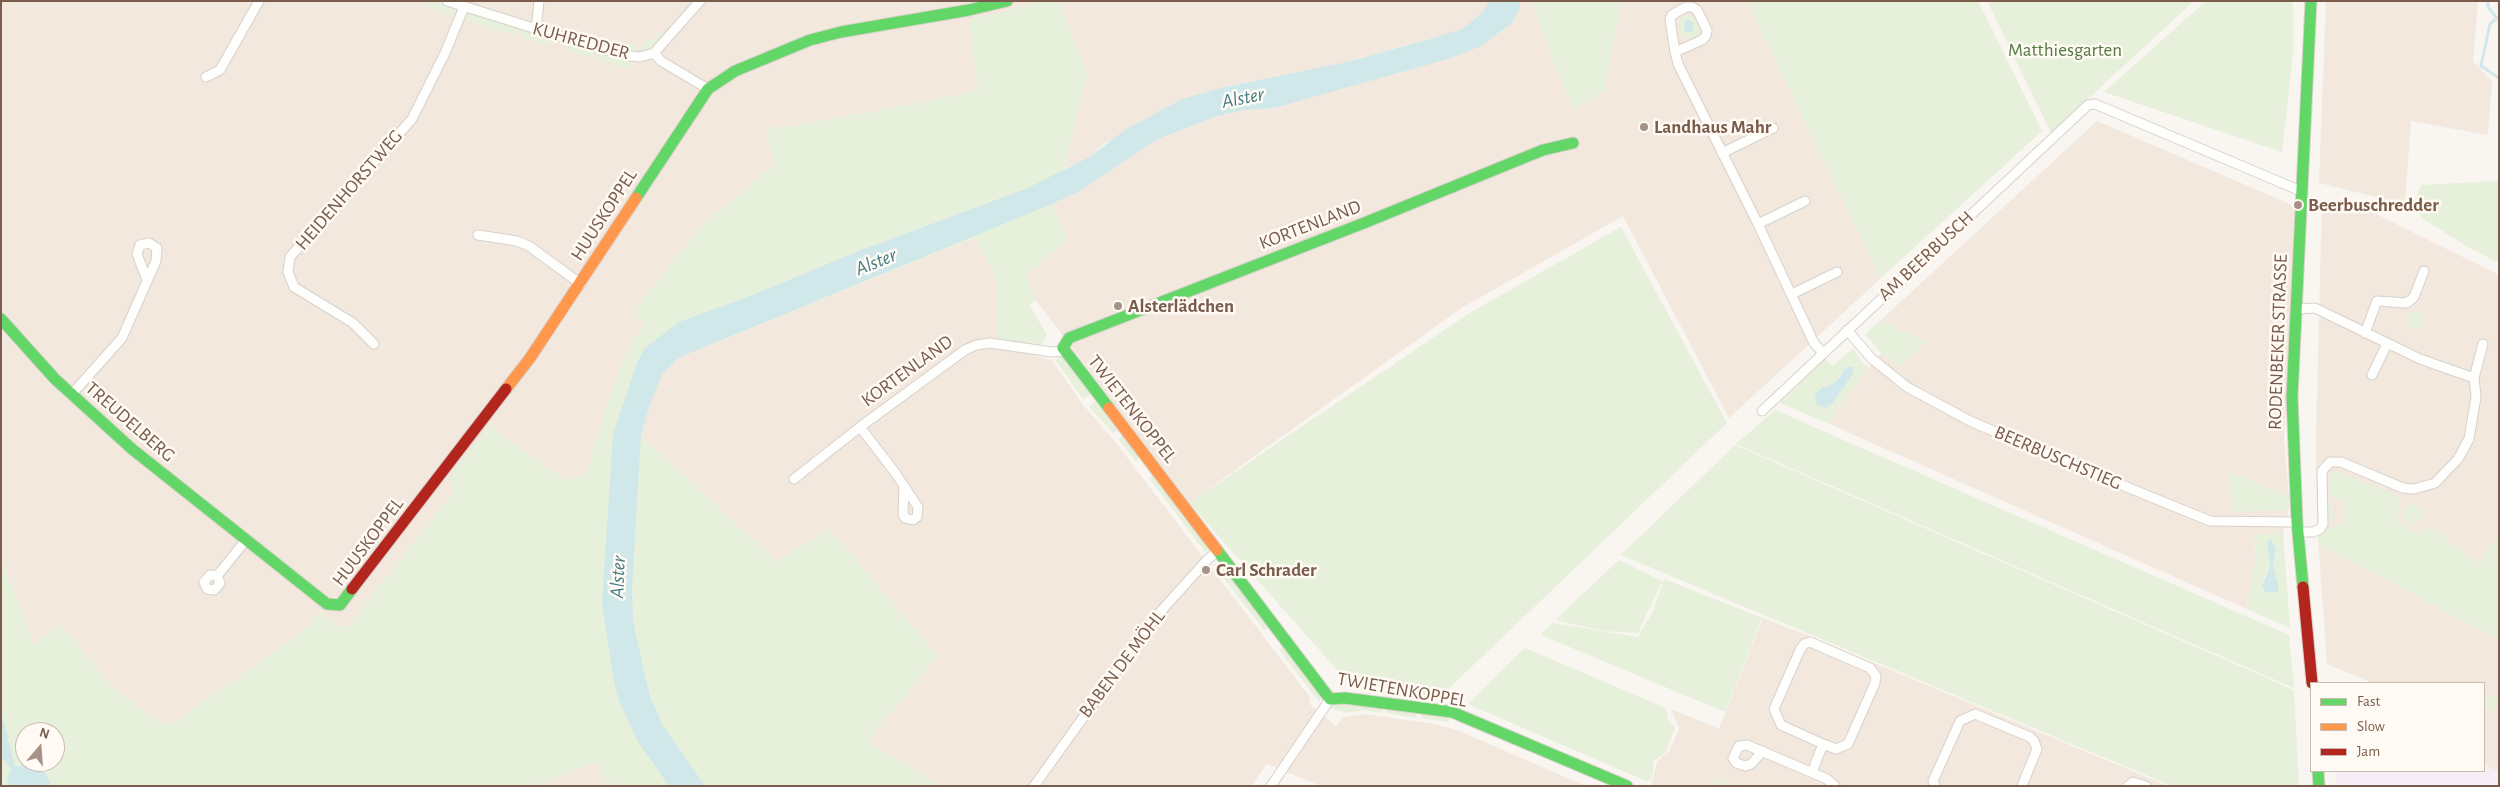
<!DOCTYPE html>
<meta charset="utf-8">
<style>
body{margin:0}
#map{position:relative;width:2500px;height:787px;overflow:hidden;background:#f9f5f0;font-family:"Alegreya Sans",sans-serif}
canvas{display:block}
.frame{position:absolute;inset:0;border:2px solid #7a5c4d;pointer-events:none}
.legend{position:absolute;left:2310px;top:682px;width:175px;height:90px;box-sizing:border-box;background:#fffaf3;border:1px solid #cabbb1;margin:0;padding:6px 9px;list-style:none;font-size:15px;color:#7a5c4d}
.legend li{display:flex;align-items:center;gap:10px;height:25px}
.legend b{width:25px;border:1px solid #cabbb1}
.north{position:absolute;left:15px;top:722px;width:50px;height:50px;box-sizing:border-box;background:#fffaf3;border:1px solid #cabbb1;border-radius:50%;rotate:18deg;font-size:14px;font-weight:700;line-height:20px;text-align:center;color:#7a5c4d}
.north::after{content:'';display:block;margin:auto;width:18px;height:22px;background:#a69286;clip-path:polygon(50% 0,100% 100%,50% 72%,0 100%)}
</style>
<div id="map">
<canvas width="2500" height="787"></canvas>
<div class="frame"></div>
<ul class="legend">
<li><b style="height:6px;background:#63d668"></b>Fast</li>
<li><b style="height:6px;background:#ff974d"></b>Slow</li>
<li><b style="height:6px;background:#b3261e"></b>Jam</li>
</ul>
<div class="north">N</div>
</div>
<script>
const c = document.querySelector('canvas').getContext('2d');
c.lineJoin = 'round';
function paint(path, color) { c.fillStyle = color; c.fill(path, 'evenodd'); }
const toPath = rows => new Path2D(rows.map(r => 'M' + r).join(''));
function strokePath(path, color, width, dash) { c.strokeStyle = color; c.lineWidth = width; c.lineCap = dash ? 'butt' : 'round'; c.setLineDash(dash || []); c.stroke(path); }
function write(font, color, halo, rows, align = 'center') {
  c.font = font + ' "Alegreya Sans",sans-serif'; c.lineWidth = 5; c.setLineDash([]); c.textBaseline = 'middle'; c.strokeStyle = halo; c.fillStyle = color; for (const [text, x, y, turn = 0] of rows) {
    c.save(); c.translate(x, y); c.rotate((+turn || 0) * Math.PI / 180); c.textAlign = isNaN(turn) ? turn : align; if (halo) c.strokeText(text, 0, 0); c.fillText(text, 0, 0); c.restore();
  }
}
paint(toPath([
 [1,1,1043,1,1022,8,978,90,919,103,787,127,772,127,775,164,705,223,669,265,632,315,647,324,634,339,619,370,608,401,586,475,565,480,489,427,454,492,348,626,337,627,321,610,306,629,171,725,154,719,114,689,62,625,33,645,13,588,1,563],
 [1059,1,1490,1,1481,14,1462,29,1423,41,1351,61,1225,87,1105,143,1089,157,1064,169,1087,73],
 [1520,1,1531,1,1560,79,1575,108,1604,92,1621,1,1746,1,1881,278,1729,418,1623,216,1463,307,1189,503,1036,300,1026,277,1067,239,1052,204,1080,191,1158,139,1214,117,1244,110,1274,108,1498,34,1511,24],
 [2326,1,2478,1,2473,61,2492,81,2488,135,2411,121,2405,204,2319,183],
 [2097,121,2297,207,2284,437,2289,497,2229,472,2232,512,2289,510,2283,532,2254,535,2255,562,2247,609,1827,423,1881,353,1899,367,1926,342,1880,321],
 [2322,200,2370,211,2499,275,2499,534,2479,564,2433,529,2419,534,2397,522,2342,499,2345,523,2325,529,2317,528,2316,436],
 [975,237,998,283,998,339,1033,342,1032,355,1052,360,1083,405,1113,439,1309,696,1311,706,1336,726,1344,717,1365,714,1435,724,1457,730,1586,786,1321,786,1267,764,1251,786,942,786,868,742,876,730,938,656,829,529,777,562,641,436,650,404,662,374,678,358],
 [2318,539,2499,638,2499,772,2484,765,2484,683,2372,683,2327,664],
 [1763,618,1817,639,2168,786,1651,786,1657,762,1670,750,1679,728,1671,709,1719,729],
 [596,762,603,777,611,786,532,786]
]), '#f2e8de');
paint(toPath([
 [2484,765,2499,772,2499,786,2342,786,2336,783,2335,771,2484,771]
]), '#f6eef6');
paint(toPath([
 [426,1,435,1,449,6,453,8,454,16,425,6],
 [1043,1,1059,1,1087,73,1064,169,1052,204,1067,239,1026,277,1036,300,1029,304,1047,335,1042,344,998,339,998,283,975,237,678,358,662,374,650,404,641,436,777,562,829,528,938,656,876,730,868,742,942,786,611,786,603,777,596,762,532,786,1,786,1,761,12,755,1,711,1,563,13,588,33,644,62,625,114,689,154,719,171,725,306,629,321,610,337,627,348,626,454,492,449,478,489,426,565,480,586,475,608,401,619,370,634,339,646,325,632,315,669,265,705,223,775,164,765,131,772,127,787,127,919,103,978,90,969,20],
 [25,732,55,732,55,762,25,762],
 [1531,1,1621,1,1604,92,1574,109,1560,79],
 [1746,1,1978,1,2042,131,1881,278],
 [1987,1,2194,1,2051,133],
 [2206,1,2293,1,2293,54,2282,152,2104,92],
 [1687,14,1696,19,1698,26,1698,33,1695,37,1689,38,1684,37,1679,25,1681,18],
 [470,15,478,15,518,28,516,36,464,19],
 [522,29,551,38,550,46,520,37],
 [667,30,669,31,661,41,646,50,643,48,642,44],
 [587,40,609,44,636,44,638,50,637,53,633,53],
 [568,44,593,52,591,58,566,51],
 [598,53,632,61,633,65,631,69,596,59],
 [2499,181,2499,263,2466,246,2422,218,2413,205,2421,185],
 [1621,227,1727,423,1439,698,1346,680,1189,503,1468,314],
 '2408 320a9 9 0 1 1 18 0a9 9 0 1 1-18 0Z',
 [1880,321,1926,342,1899,367,1881,353,1865,334],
 [1853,348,1861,361,1869,368,1827,423,1780,403,1824,358,1833,366],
 [1849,366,1853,374,1834,401,1823,387,1829,386,1838,380,1844,370],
 [1057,355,1062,356,1091,392,1090,395,1083,399,1056,361],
 [1096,401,1098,402,1118,428,1114,434,1089,407],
 [1775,410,2289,635,2294,688,1736,444],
 [1124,435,1141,455,1136,462,1118,438],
 [1735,445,2294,690,2299,786,2172,786,1621,555],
 [2336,471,2400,497,2397,522,2418,534,2432,528,2479,564,2499,534,2499,640,2319,544,2317,528,2325,529,2345,522,2342,499,2329,497,2329,478],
 [2229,472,2289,497,2289,510,2232,512],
 [1153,475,1208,547,1206,553,1149,478],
 '2403 514a10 10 0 1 1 20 0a10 10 0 1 1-20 0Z',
 [2326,504,2332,504,2333,522,2327,522],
 [2283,532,2290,628,2247,609,2255,562,2254,535],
 [2271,539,2276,555,2273,566,2275,575,2263,579,2270,567,2267,541],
 [1619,560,1662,581,1638,633,1604,631,1555,620],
 [1213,564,1222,565,1269,626,1264,630],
 [1664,579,1762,618,1725,712,1541,635,1552,623,1638,637,1653,611],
 [1284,646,1320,695,1320,703,1279,650],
 [1525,648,1666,708,1668,720,1675,728,1665,754,1654,760,1652,778,1646,781,1468,704],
 [2484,696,2493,696,2498,701,2492,711,2484,710],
 [1337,703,1382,706,1381,713,1365,710,1345,713,1331,708],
 [1387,707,1417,711,1416,718,1386,713],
 [1422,712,1449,716,1448,722,1421,718],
 [1716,779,1731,782,1736,786,1714,786]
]), '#e7f0db');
paint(toPath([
 [1490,1,1520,1,1520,8,1511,24,1479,47,1451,58,1274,108,1244,110,1214,117,1158,139,1080,191,1052,204,678,358,662,374,650,404,641,436,632,587,633,622,650,697,663,726,705,786,669,786,637,740,619,701,613,677,602,603,613,434,637,363,645,348,679,322,750,296,859,251,1028,188,1089,157,1125,130,1182,99,1225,87,1351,61,1423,41,1462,29,1481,14],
 [1686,19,1693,23,1694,31,1686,32,1684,28],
 [1850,366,1853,367,1853,374,1834,401,1826,408,1817,405,1815,394,1823,387,1829,386,1838,380,1844,370],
 [2271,539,2276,549,2273,566,2279,588,2276,593,2266,592,2262,586,2270,567,2267,541],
 [1,711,15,767,32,764,42,768,52,786,9,786,7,780,11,769,5,760,1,761]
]), '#d0e8ea');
strokePath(toPath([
 [2488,1,2488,7,2497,18,2490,24,2481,66,2499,78]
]), '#d0e8ea', 3);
const street = toPath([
 [447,1,597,48,630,56,640,57,654,53,661,61,708,89],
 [536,30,539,1],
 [1675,52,1702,40,1706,36,1707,30,1697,10,1692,7,1686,7,1672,15,1670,20,1675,52,1678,64,1758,224,1814,343,1822,352],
 [654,53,700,1],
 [206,77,220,70,259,1],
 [1722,153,1773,128],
 [1758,224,1805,201],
 [478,235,517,241,529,246,581,284],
 [1792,294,1837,272],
 [2296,309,2315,308,2420,359,2474,378,2476,397,2469,439,2458,459,2435,483,2414,489,2403,488,2341,462,2330,462,2322,471,2323,524,2320,529,2313,532,2298,532],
 [1847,330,1871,358,1907,387,1970,421,2075,466,2210,521,2297,522],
 [2365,333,2377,301,2407,303,2414,297,2424,271],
 [374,344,353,323,294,287,288,272,290,257,412,119,445,53,464,7],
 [2372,375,2387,344],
 [2474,378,2483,344],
 [72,394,122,338,156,261,157,248,149,243,140,245,137,254,147,280],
 [1762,411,2088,105,2095,104,2301,191],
 [860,427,894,471,918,507,917,517,913,520,905,518,903,514,904,487],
 [794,479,860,427,965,350,976,345,990,343,1052,352,1064,351],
 [217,576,220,583,216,588,214,590,207,589,204,582,210,575,217,576,246,540],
 [1763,751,1751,764,1745,766,1736,763,1733,758,1739,746,1747,745,1827,779,1835,786],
 [1812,772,1823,744,1836,749,1848,744,1875,683,1876,676,1870,668,1810,642,1804,644,1800,650,1774,709,1781,725,1823,744],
 [1034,786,1153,620,1208,559,1218,551],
 [1271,786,1330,699],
 [1935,786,1933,781,1960,721,1975,714,2030,737,2034,741,2037,749,2022,786],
 [2128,786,2133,782,2146,786]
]);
const fast = toPath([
 [636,198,708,89,735,71,810,40,841,32,969,10,1007,1],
 [1,319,55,379,132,449,327,604,340,605,352,589],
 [1109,408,1063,348,1069,338,1364,223,1543,150,1573,143],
 [1217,550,1330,699,1345,698,1452,712,1627,786],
 [2303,587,2297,522,2292,397,2311,1],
 [2318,771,2319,786]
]);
const slow = toPath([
 [506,389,530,358,636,198],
 [1109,408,1217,550]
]);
const jam = toPath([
 [2303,587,2312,683],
 [352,589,506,389]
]);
strokePath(street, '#d7d1cb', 11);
strokePath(fast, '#d9d2cb', 13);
strokePath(slow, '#d9d2cb', 13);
strokePath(jam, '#d9d2cb', 13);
strokePath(street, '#fefefd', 9);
strokePath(fast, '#63d668', 11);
strokePath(slow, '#ff974d', 11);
strokePath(jam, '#b3261e', 11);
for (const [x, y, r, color] of [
 [1644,127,5,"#a69286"],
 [2298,205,5,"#a69286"],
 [1118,306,5,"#a69286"],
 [1206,570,5,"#a69286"]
]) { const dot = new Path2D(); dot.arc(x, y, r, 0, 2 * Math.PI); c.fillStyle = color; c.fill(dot); strokePath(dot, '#fffaf3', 2); }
write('19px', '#7a5c4d', '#fffaf3', [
 ["KUHREDDER",581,41,15],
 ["HEIDENHORSTWEG",349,190,-49],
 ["HUUSKOPPEL",604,215,-57],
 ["KORTENLAND",1310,225,-21],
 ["AM BEERBUSCH",1926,256,-43],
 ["RODENBEKER STRASSE",2278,342,-88],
 ["KORTENLAND",907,371,-36],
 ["TWIETENKOPPEL",1132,409,52],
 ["TREUDELBERG",130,422,41],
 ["BEERBUSCHSTIEG",2058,458,23],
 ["HUUSKOPPEL",368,542,-53],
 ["BABEN DE MÖHL",1122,664,-53],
 ["TWIETENKOPPEL",1402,690,10]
]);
write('19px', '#537a41', '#fffaf3', [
 ["Matthiesgarten",2065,50]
]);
write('bold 19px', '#7a5c4d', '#fffaf3', [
 ["Landhaus Mahr",1654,127],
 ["Beerbuschredder",2308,205],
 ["Alsterlädchen",1128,306],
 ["Carl Schrader",1216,570]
], 'left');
write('italic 20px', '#437c86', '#fffaf3', [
 ["Alster",1243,98,-11],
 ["Alster",876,262,-22],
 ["Alster",618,577,-87]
]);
</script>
